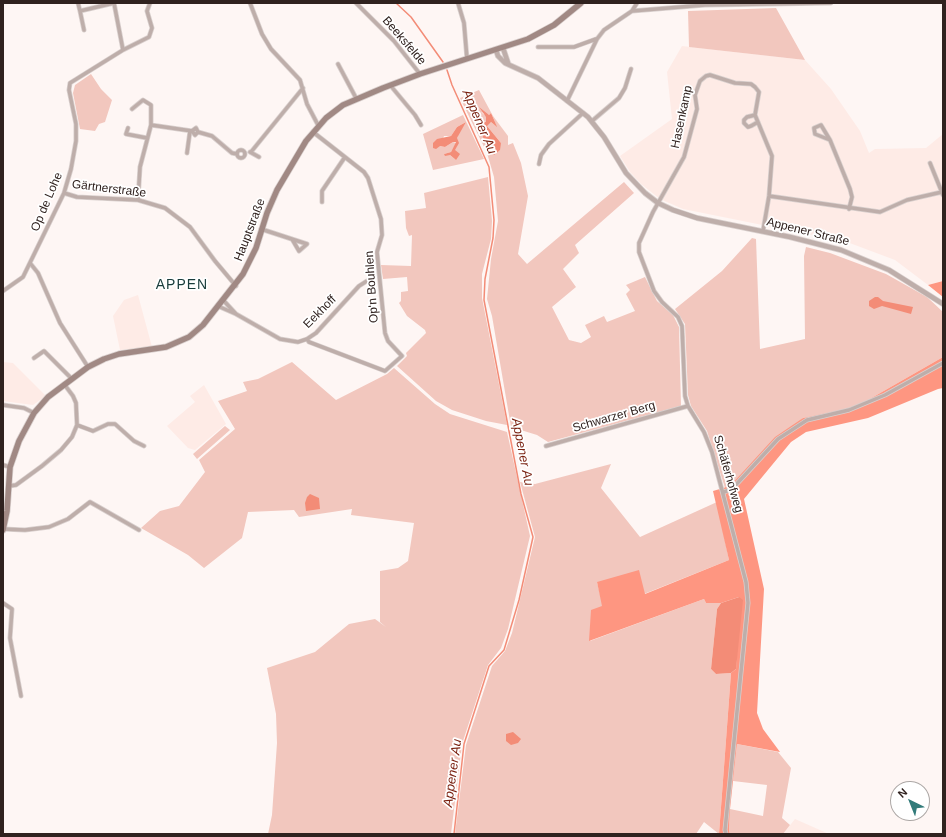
<!DOCTYPE html>
<meta charset="utf-8">
<style>
body{margin:0}
#map{position:relative;width:946px;height:837px;overflow:hidden;background:#fef6f4;font-family:Helvetica,sans-serif}
canvas{display:block}
.frame{position:absolute;inset:0;border:4px solid #30221f;pointer-events:none}
.north{position:absolute;left:890px;top:781px;width:40px;height:40px;box-sizing:border-box;background:#fff;border:1px solid #aca7a5;border-radius:50%;rotate:317deg;font-size:11px;font-weight:700;line-height:16px;text-align:center;color:#30221f}
.north::after{content:'';display:block;margin:auto;width:14px;height:18px;background:#327b7a;clip-path:polygon(50% 0,100% 100%,50% 72%,0 100%)}
</style>
<div id="map">
<canvas width="946" height="837"></canvas>
<div class="frame"></div>
<div class="north">N</div>
</div>
<script>
const c = document.querySelector('canvas').getContext('2d');
c.lineJoin = 'round';
function paint(path, color) { c.fillStyle = color; c.fill(path, 'evenodd'); }
const toPath = rows => new Path2D(rows.map(r => 'M' + r).join(''));
function strokePath(path, color, width, dash) { c.strokeStyle = color; c.lineWidth = width; c.lineCap = dash ? 'butt' : 'round'; c.setLineDash(dash || []); c.stroke(path); }
function write(font, color, halo, rows, align = 'center') {
  c.font = font + ' Helvetica,sans-serif'; c.lineWidth = 3.5; c.setLineDash([]); c.textBaseline = 'middle'; c.strokeStyle = halo; c.fillStyle = color; for (const [text, x, y, turn = 0] of rows) {
    c.save(); c.translate(x, y); c.rotate((+turn || 0) * Math.PI / 180); c.textAlign = isNaN(turn) ? turn : align; if (halo) c.strokeText(text, 0, 0); c.fillText(text, 0, 0); c.restore();
  }
}
paint(toPath([
 [682,46,805,60,831,89,860,131,869,153,875,149,926,148,943,134,943,281,928,285,895,260,847,242,683,209,660,199,641,184,630,172,620,156,672,119,667,72],
 [138,295,152,347,120,350,113,316,124,300],
 [3,362,13,363,46,396,33,405,3,401],
 [204,385,226,424,195,450,188,448,167,426,195,402,190,396],
 [795,819,829,834,783,834]
]), '#feebe6');
paint(toPath([
 [776,8,805,60,689,47,688,11],
 [91,74,101,89,112,100,105,122,99,124,95,131,80,129,73,93,75,85],
 [479,90,493,116,508,136,508,145,513,143,521,163,528,196,518,254,527,264,624,182,634,193,575,245,579,253,563,269,576,287,552,307,569,340,581,343,591,337,585,325,604,316,607,322,635,311,626,294,630,290,626,285,645,277,657,301,673,315,679,327,681,406,548,442,537,435,511,427,492,316,487,299,491,259,498,221,494,177,487,153,460,98],
 [470,99,473,100,472,104,476,115,482,122,486,122,486,116,481,112,489,115,491,113,495,122,496,126,491,122,487,124,487,126,501,143,494,155,489,150,488,144,480,127],
 [463,115,484,159,433,170,423,134],
 [466,122,459,131,457,138,457,146,454,150,456,160,450,155,444,154,451,152,456,143,453,142,445,147,440,146,444,136,451,136,457,127],
 [488,177,492,221,491,239,482,274,482,298,507,425,486,421,452,410,436,401,397,366,407,356,406,353,426,333,425,330,407,316,399,303,401,301,401,292,408,291,407,277,383,279,381,265,411,266,412,235,409,236,406,228,405,211,426,208,424,193],
 [752,238,756,239,760,349,805,339,804,256,806,247,830,253,886,274,927,297,943,312,943,357,868,400,848,408,803,418,730,486,725,488,707,431,691,406,688,395,685,324,675,309,722,271],
 [292,362,336,400,387,374,394,368,435,404,450,414,507,432,530,536,508,629,501,648,488,665,462,744,451,834,268,834,272,815,277,743,276,714,267,668,315,652,349,624,375,619,386,627,380,622,380,571,398,568,408,561,414,523,351,515,352,509,299,517,294,510,248,512,242,538,204,568,188,555,141,528,160,511,179,506,205,472,199,460,235,429,218,401,247,391,243,382,258,379],
 [225,426,230,430,197,459,193,454],
 [611,464,601,488,640,537,717,502,729,560,644,594,597,582,603,606,590,641,704,599,706,603,721,603,717,609,711,669,716,674,731,673,719,834,704,822,696,834,455,834,466,745,492,666,505,651,512,633,535,537,520,482,535,484],
 [737,744,778,752,791,768,782,818,790,825,783,834,730,834,729,831,730,809,763,816,767,785,733,781]
]), '#f2c7be');
paint(toPath([
 [943,281,943,297,928,285],
 [943,357,943,388,938,389,868,418,806,432,791,442,744,499,764,589,757,713,763,729,780,752,737,744,730,809,729,831,730,834,719,834,731,673,736,669,739,597,721,603,706,603,704,599,589,641,591,610,602,606,597,582,639,570,645,594,729,560,713,491,730,486,775,437,803,418,848,408,868,400]
]), '#fe9681');
paint(toPath([
 [470,99,473,100,472,104,476,115,482,122,486,122,486,117,479,107,489,115,491,113,495,122,497,127,491,122,487,126,501,143,500,150,494,155,489,150,488,144,484,140,480,127,477,124,467,102],
 [466,122,457,138,459,143,455,150,460,154,456,160,450,155,445,156,444,154,451,152,456,142,453,142,445,147,440,146,436,149,433,148,433,143,437,139,451,136,457,127],
 [875,297,878,297,883,301,913,307,911,314,882,306,874,309,869,306,869,301],
 [310,494,319,498,320,509,306,511,305,503,307,497],
 [739,597,743,600,736,669,731,673,716,674,711,669,717,609,721,603],
 [513,732,521,739,518,743,511,745,506,741,506,734]
]), '#f38c77');
strokePath(toPath([
 [396,3,411,17,443,62],
 [447,70,452,85,489,167,494,220,493,238,485,279,484,300,521,494,533,537,519,600,504,650,489,666,464,744,454,834]
]), '#f38c77', 1.5);
const minor = toPath([
 [78,3,80,11,114,3],
 [114,3,123,50],
 [250,3,262,34,271,49,300,80,307,104,318,125],
 [356,3,394,41,420,74],
 [458,3,464,23,467,59],
 [80,11,84,30],
 [632,11,705,5,831,3],
 [538,47,574,47,596,39],
 [338,64,356,98],
 [390,85,415,115,421,125],
 [567,101,597,39,604,30,632,11,637,3],
 [132,109,143,100,151,105,151,125,140,167,138,200],
 [755,115,747,117,744,120,744,123,748,127,751,126,758,122],
 [592,121,619,98,625,88,631,69],
 [151,125,192,131],
 [128,128,126,134,147,138],
 [198,132,195,135,192,131,196,128,198,132,212,136,232,153,237,154],
 [830,140,815,134,814,128,821,125,830,140,850,189,852,197,849,209],
 '237 154a4 4 0 1 1 8 0a4 4 0 1 1-8 0Z',
 [250,152,259,157],
 [251,152,303,88],
 [187,153,190,131],
 [930,163,943,195],
 [539,164,541,155,549,144,583,113],
 [64,193,77,197,138,200,165,208,190,227,215,261,236,286],
 [769,196,880,212,907,200,942,192],
 [322,202,322,191,345,157],
 [261,229,307,244,299,251,292,239],
 [30,263,38,273,60,323,88,367],
 [3,291,23,277,64,193,71,169,76,141,76,124,69,90,70,83,123,50,149,37,152,28,147,11,150,3],
 [224,301,236,314],
 [220,307,236,314,280,339,298,342,307,339,316,333,359,286,370,279],
 [307,339,309,342,385,371,402,356,388,341,385,333,377,252,382,235,381,219,368,178,364,172,313,132],
 [34,358,44,351,71,378],
 [3,405,24,408,34,413],
 [77,425,93,431,108,424,115,424,134,441,144,446],
 [546,446,688,406],
 [3,465,10,467],
 [9,486,16,485,42,466,61,450,72,437,77,425,76,403,73,396,64,384],
 [724,492,732,489,778,439,807,420,849,410,885,395,943,363],
 [3,529,25,530,49,527,68,519,90,502,139,530],
 [3,603,12,609,10,638,21,696],
 [726,834,725,830,748,603,746,582,712,452,704,432,688,406,685,396,682,326,678,317,662,302,654,291,639,252,639,243,653,212,684,157,697,109,695,95,700,81,706,76,710,75,735,83,751,84,755,87,759,92,755,115,772,156,769,196,763,231]
]);
const tertiary = toPath([
 [503,48,508,63],
 [496,50,498,56,505,63,538,78,588,117,604,137,626,173,645,193,658,203,673,210,697,218,790,237,841,250,889,270,943,304]
]);
const secondary = toPath([
 [3,530,7,511,10,467,19,441,34,413,48,397,88,367,104,359,119,354,166,347,189,337,203,325,243,274,256,248,267,213,277,190,306,141,326,118,343,105,383,88,420,74,528,39,554,25,581,3]
]);
strokePath(minor, '#d9d0ce', 5);
strokePath(tertiary, '#d9d0ce', 6);
strokePath(secondary, '#d9d0ce', 7);
strokePath(minor, '#beaeaa', 3.5);
strokePath(tertiary, '#beaeaa', 4.5);
strokePath(secondary, '#a18984', 5.5);
write('12px', '#30221f', '#fff', [
 ["Beeksfelde",404,41,49],
 ["Hasenkamp",682,117,-78],
 ["Gärtnerstraße",109,189,7],
 ["Op de Lohe",47,202,-67],
 ["Hauptstraße",250,230,-69],
 ["Appener Straße",808,232,14],
 ["Op'n Bouhlen",372,287,-94],
 ["Eekhoff",320,312,-45],
 ["Schwarzer Berg",614,417,-16],
 ["Schäferhofweg",728,474,74]
]);
write('italic 13px', '#791f0e', '#fff', [
 ["Appener Au",479,122,67],
 ["Appener Au",522,452,79],
 ["Appener Au",453,773,-82]
]);
c.letterSpacing = '1px';
write('14px', '#193c3b', '#fff', [
 ["APPEN",182,285]
]);
c.letterSpacing = '0px';
</script>
